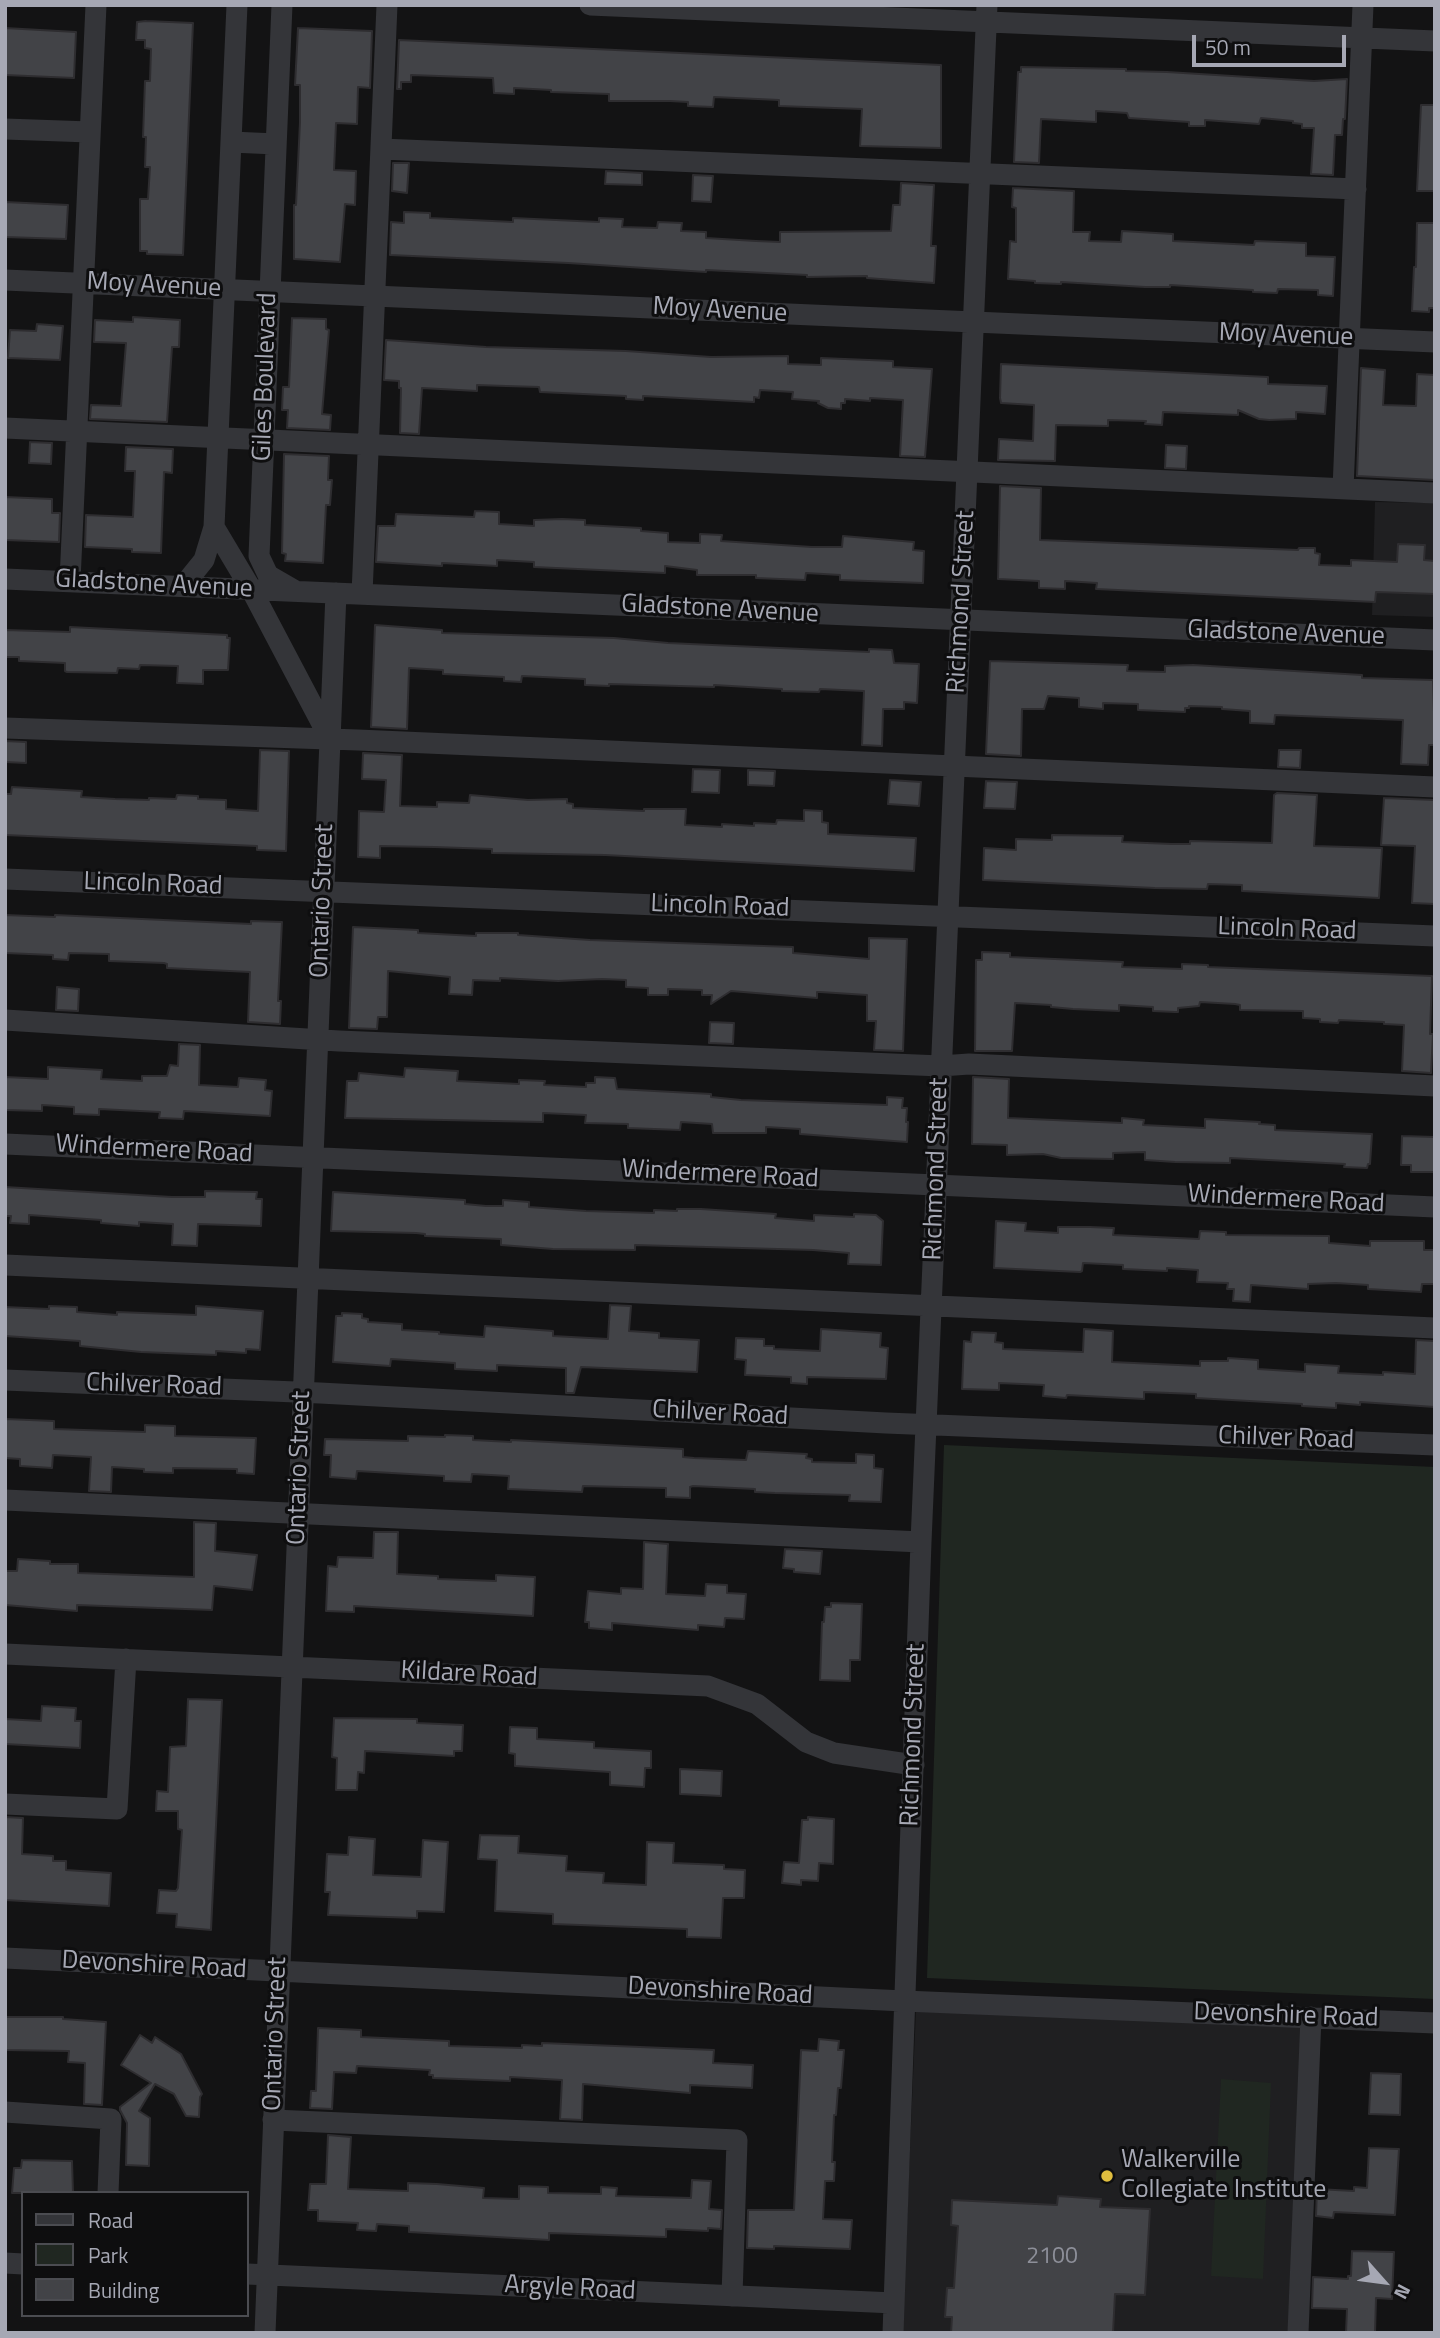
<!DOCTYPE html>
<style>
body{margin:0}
#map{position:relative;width:1440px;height:2338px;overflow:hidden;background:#131314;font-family:"Titillium Web",sans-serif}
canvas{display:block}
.frame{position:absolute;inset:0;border:7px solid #a6a8b4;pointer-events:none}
.legend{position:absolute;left:21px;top:2191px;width:228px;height:126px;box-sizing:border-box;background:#0e0e0f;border:2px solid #4b4c51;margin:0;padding:9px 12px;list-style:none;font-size:21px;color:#a6a8b4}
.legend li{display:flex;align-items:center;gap:14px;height:35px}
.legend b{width:35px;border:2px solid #4b4c51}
.north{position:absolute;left:1349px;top:2247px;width:70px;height:70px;-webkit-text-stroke:5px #0e0e0f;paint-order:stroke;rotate:118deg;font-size:19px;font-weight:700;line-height:28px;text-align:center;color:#a6a8b4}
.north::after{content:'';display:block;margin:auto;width:24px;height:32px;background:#a6a8b4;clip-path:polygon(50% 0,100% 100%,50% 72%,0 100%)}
.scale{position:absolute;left:1192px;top:35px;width:154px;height:32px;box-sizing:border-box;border:4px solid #a6a8b4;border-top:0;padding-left:9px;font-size:21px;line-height:24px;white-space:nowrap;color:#a6a8b4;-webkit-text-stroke:5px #0e0e0f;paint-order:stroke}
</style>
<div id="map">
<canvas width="1440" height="2338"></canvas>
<div class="frame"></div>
<ul class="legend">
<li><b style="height:9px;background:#343539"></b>Road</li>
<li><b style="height:19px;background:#202721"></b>Park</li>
<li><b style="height:19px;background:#424347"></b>Building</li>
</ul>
<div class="north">N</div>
<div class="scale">50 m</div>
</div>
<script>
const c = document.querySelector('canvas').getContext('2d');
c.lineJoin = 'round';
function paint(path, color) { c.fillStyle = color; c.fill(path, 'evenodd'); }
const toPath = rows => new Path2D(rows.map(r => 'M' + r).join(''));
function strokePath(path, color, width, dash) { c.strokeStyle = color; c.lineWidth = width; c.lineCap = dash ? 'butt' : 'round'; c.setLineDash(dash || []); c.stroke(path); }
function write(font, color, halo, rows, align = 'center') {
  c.font = font + ' "Titillium Web",sans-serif'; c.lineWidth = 6; c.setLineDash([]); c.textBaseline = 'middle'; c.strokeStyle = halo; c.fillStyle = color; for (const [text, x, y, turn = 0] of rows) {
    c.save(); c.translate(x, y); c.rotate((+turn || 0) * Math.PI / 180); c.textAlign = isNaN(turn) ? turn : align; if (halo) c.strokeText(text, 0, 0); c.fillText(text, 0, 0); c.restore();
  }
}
paint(toPath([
 [1375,502,1435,503,1435,617,1372,615],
 [916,2010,1315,2026,1295,2333,902,2333]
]), '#1f1f21');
paint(toPath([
 [944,1445,1435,1467,1435,1999,927,1978],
 [1221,2079,1271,2083,1263,2279,1211,2276]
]), '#202721');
const building = toPath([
 [146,21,193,23,183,255,147,254,147,251,140,251,140,199,148,199,150,167,145,167,146,137,143,137,145,81,150,81,151,49,145,48,145,40,136,40,137,22,146,21],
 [5,28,76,32,74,78,5,75,5,28],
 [298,28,372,31,370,88,358,87,357,124,336,123,334,170,356,171,355,205,345,204,340,262,294,259,294,205,296,205,300,122,300,85,295,85,298,28],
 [399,40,941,65,941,148,860,146,862,109,779,106,779,100,714,97,713,107,688,106,688,102,670,101,609,101,609,94,551,92,551,90,514,88,514,94,494,93,493,78,411,75,411,82,401,82,401,89,397,89,399,40],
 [1021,67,1126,69,1126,71,1167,72,1314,81,1347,79,1345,119,1343,119,1342,135,1335,135,1333,175,1311,174,1314,128,1302,128,1302,124,1293,123,1293,121,1261,118,1259,124,1205,120,1205,126,1189,126,1189,122,1129,118,1127,113,1096,111,1096,122,1041,119,1039,163,1014,162,1018,72,1021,72,1021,67],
 [1421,105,1435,105,1435,191,1417,191,1421,105],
 [393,163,409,163,407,193,392,191,393,163],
 [606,171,642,173,642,185,605,184,606,171],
 [693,175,713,176,711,202,692,201,693,175],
 [901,183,934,185,931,246,936,246,934,283,867,278,867,276,807,277,807,275,706,270,706,272,568,263,390,255,391,222,404,223,404,212,430,213,430,218,513,222,513,218,599,222,599,218,623,219,622,227,657,228,658,222,682,223,681,231,706,232,706,238,756,241,780,242,780,232,891,231,893,205,900,205,901,183],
 [1013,188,1074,191,1073,232,1090,232,1089,241,1121,242,1122,231,1173,234,1173,241,1254,245,1255,241,1306,243,1306,256,1335,257,1333,296,1318,295,1318,290,1278,289,1277,293,1253,292,1253,290,1170,285,1170,287,1145,287,1061,282,1061,284,1035,283,1035,281,1008,279,1010,241,1016,242,1016,208,1012,207,1013,188],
 [5,202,68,205,66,239,5,237,5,202],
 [1417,223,1435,223,1435,308,1429,308,1429,312,1412,311,1414,267,1416,267,1417,223],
 [133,317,180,320,179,347,172,347,167,422,90,419,91,405,121,406,126,343,94,342,95,320,133,322,133,317],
 [292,318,326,319,326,329,329,330,322,414,331,415,330,430,287,428,288,410,282,410,283,387,289,387,292,318],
 [37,324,63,326,60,360,8,358,10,330,36,331,37,324],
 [386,340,486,347,626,351,711,357,788,356,788,364,821,365,821,358,893,361,893,367,932,369,925,457,900,456,903,400,870,398,870,401,845,399,845,403,841,403,841,409,828,408,818,403,819,401,792,399,793,392,760,390,759,398,754,397,754,402,643,396,643,400,626,399,626,396,540,392,539,387,506,386,477,385,477,391,422,388,419,434,400,433,401,388,399,388,399,381,384,380,386,340],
 [1001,364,1268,377,1268,384,1327,386,1325,414,1296,412,1296,419,1269,420,1259,419,1238,410,1238,415,1163,412,1162,425,1145,424,1146,421,1108,420,1108,426,1056,425,1055,461,998,460,999,439,1033,441,1034,405,1001,403,1000,398,1001,364],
 [1361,368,1385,370,1383,405,1416,406,1417,374,1435,375,1435,480,1357,476,1361,368],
 [30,442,52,443,51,464,29,463,30,442],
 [1166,445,1187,446,1186,469,1165,468,1166,445],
 [126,447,173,449,172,473,164,472,161,553,132,552,132,549,85,547,86,515,133,517,135,471,125,471,126,447],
 [284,454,329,456,328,480,332,480,330,505,326,505,323,563,285,561,286,554,282,553,284,454],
 [1000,486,1041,488,1040,540,1298,550,1299,548,1315,548,1315,553,1320,554,1319,565,1351,566,1351,560,1397,562,1398,544,1425,545,1424,560,1435,561,1435,594,1376,592,1375,602,1096,589,1097,583,1065,581,1065,589,1039,588,1039,581,998,579,1000,486],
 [5,497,52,499,52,513,60,513,59,542,5,540,5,497],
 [475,511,499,512,499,524,534,526,534,520,562,519,585,520,585,525,641,528,641,531,668,533,668,542,700,543,700,534,722,535,721,541,812,547,842,547,843,536,914,542,913,550,924,551,923,583,840,580,840,575,806,573,805,580,756,578,756,575,697,575,697,570,665,566,665,573,534,567,534,562,497,560,497,566,442,563,442,566,376,562,378,526,395,526,396,514,474,517,475,511],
 [375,625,442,630,442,633,614,638,668,643,869,652,869,649,892,650,894,663,919,664,917,703,904,702,904,709,883,709,882,746,862,745,864,691,820,689,819,692,782,691,782,689,714,685,714,687,609,684,609,686,585,685,585,679,522,676,521,682,504,681,504,677,443,674,443,670,409,668,407,729,371,727,375,625],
 [70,627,227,635,227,638,230,638,228,670,203,670,203,684,177,683,178,666,140,665,139,669,118,668,117,673,67,672,65,671,65,663,19,661,19,657,5,657,5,630,70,632,70,627],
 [990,661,1128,665,1127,671,1165,672,1165,666,1193,665,1362,675,1362,678,1433,680,1435,745,1429,745,1428,765,1401,764,1403,720,1275,715,1274,724,1250,723,1250,711,1222,709,1222,707,1189,706,1189,708,1185,708,1185,712,1138,710,1138,704,1103,703,1103,709,1079,707,1079,698,1048,696,1044,709,1022,709,1021,756,986,754,990,661],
 [5,741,26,742,26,763,5,762,5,741],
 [260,750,289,751,286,851,257,850,257,846,5,835,5,794,11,794,12,787,82,791,81,797,115,799,149,800,149,798,176,799,177,795,198,796,198,799,226,800,226,809,258,811,260,750],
 [1279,750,1301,750,1300,768,1278,767,1279,750],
 [363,753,402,755,400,806,437,807,437,802,469,803,470,795,528,800,567,799,567,803,573,804,573,808,644,811,644,809,686,809,685,825,722,827,722,824,754,826,754,823,776,824,777,820,804,821,804,810,822,811,822,822,828,823,828,834,916,838,914,871,605,855,492,853,492,849,434,847,380,846,380,858,358,857,359,811,384,812,386,780,362,779,363,753],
 [693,769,720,770,719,793,692,792,693,769],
 [748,770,775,771,774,786,748,785,748,770],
 [890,780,921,782,919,806,888,804,890,780],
 [986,781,1017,782,1015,809,984,808,986,781],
 [1277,793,1317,795,1314,846,1382,848,1379,898,1242,891,1242,885,1208,884,1207,889,1155,888,983,880,984,848,1016,850,1016,839,1052,840,1052,835,1123,836,1122,842,1172,844,1190,844,1190,841,1272,843,1274,795,1277,793],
 [1384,798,1435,800,1435,904,1412,903,1415,846,1381,845,1384,798],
 [5,915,55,917,55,915,251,924,251,921,282,922,278,1001,281,1001,280,1024,248,1022,250,972,167,968,167,964,164,963,109,961,109,954,69,953,68,960,53,959,53,955,5,953,5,915],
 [353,927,418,930,418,933,476,936,476,933,518,933,518,935,590,940,793,947,793,953,869,959,869,938,907,939,903,1051,874,1050,876,1021,867,1021,867,995,820,992,817,992,817,998,731,991,711,1004,712,995,702,995,702,990,668,989,668,995,648,995,648,988,626,987,626,980,602,979,558,981,500,978,500,981,473,980,472,995,449,994,450,977,388,971,387,1017,378,1017,377,1029,349,1028,353,927],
 [982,952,1010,953,1010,957,1123,962,1122,967,1182,969,1182,964,1208,965,1208,967,1432,976,1430,1034,1433,1034,1431,1073,1402,1071,1404,1025,1384,1024,1384,1022,1339,1020,1338,1023,1320,1022,1320,1019,1303,1018,1303,1011,1240,1010,1240,1005,1235,1004,1200,1002,1199,1006,1178,1008,1178,1012,1175,1012,1153,1011,1153,1007,1119,1005,1119,1011,1073,1009,1051,1007,1051,1005,1015,1003,1012,1051,975,1051,976,960,982,960,982,952],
 [57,987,79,989,78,1011,56,1010,57,987],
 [710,1022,734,1023,733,1044,709,1043,710,1022],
 [179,1044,200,1045,199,1085,238,1087,239,1078,266,1080,265,1090,272,1091,270,1116,184,1111,183,1119,159,1118,160,1112,99,1109,99,1115,74,1114,74,1107,42,1105,42,1111,5,1110,5,1077,48,1079,48,1067,102,1070,101,1079,142,1081,142,1076,167,1076,170,1065,178,1066,179,1044],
 [405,1068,458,1071,457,1081,519,1084,519,1080,545,1081,544,1085,586,1087,586,1083,595,1083,595,1077,615,1078,617,1089,711,1094,711,1097,741,1100,887,1105,887,1097,903,1098,902,1108,907,1108,906,1122,908,1122,907,1142,800,1134,800,1129,766,1127,766,1133,713,1133,712,1124,681,1122,680,1130,628,1128,628,1124,585,1123,586,1115,543,1113,543,1122,345,1118,347,1081,358,1081,359,1073,404,1077,405,1068],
 [973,1077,1009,1079,1008,1118,1122,1123,1122,1118,1144,1120,1143,1125,1205,1128,1205,1119,1260,1122,1259,1124,1275,1125,1275,1130,1372,1134,1370,1164,1368,1164,1367,1168,1344,1167,1345,1164,1230,1158,1230,1163,1175,1162,1145,1160,1145,1152,1113,1153,1113,1159,1061,1158,1043,1154,1007,1155,1007,1145,972,1144,973,1077],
 [1402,1136,1435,1137,1435,1172,1411,1172,1411,1165,1401,1165,1402,1136],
 [5,1187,172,1197,205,1197,205,1191,257,1192,256,1199,262,1199,261,1226,198,1224,197,1246,172,1245,173,1224,139,1222,139,1226,101,1223,101,1220,29,1215,29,1224,10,1223,11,1216,5,1216,5,1187],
 [333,1192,465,1200,465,1204,486,1206,503,1206,503,1200,529,1202,529,1207,586,1211,654,1213,654,1210,677,1211,677,1209,701,1209,776,1214,775,1218,814,1221,814,1215,854,1217,854,1214,876,1215,883,1221,881,1265,848,1264,849,1253,813,1250,635,1245,635,1250,553,1249,501,1245,501,1239,425,1236,425,1234,416,1233,331,1231,333,1192],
 [996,1221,1026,1223,1025,1231,1058,1233,1058,1227,1090,1227,1114,1228,1113,1235,1199,1239,1200,1231,1226,1232,1226,1235,1329,1236,1329,1243,1370,1246,1370,1241,1424,1241,1424,1250,1435,1250,1435,1284,1422,1284,1421,1292,1368,1289,1368,1285,1336,1283,1308,1284,1308,1289,1251,1285,1250,1302,1233,1301,1234,1289,1227,1289,1228,1283,1197,1282,1198,1270,1167,1268,1167,1271,1123,1269,1123,1265,1083,1263,1082,1271,1080,1272,994,1268,996,1221],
 [610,1305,631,1306,629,1331,659,1333,659,1338,699,1340,697,1372,581,1367,574,1393,566,1393,566,1368,497,1365,497,1371,455,1369,455,1363,391,1359,390,1366,333,1362,336,1316,342,1316,342,1313,362,1314,362,1318,368,1319,368,1322,402,1324,402,1330,439,1332,439,1334,484,1337,485,1326,553,1331,553,1336,608,1339,610,1305],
 [49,1306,77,1307,77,1312,117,1315,117,1312,196,1315,196,1306,263,1311,260,1350,246,1349,246,1353,216,1351,216,1355,141,1352,80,1346,80,1341,5,1336,5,1307,49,1309,49,1306],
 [821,1329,881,1333,880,1347,888,1348,886,1379,807,1377,807,1384,791,1383,791,1377,745,1375,746,1360,735,1359,736,1338,764,1339,764,1346,774,1346,774,1349,820,1351,821,1329],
 [1084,1329,1113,1331,1112,1362,1200,1366,1200,1361,1228,1361,1228,1358,1258,1360,1258,1369,1305,1372,1305,1364,1339,1366,1338,1373,1383,1375,1383,1372,1415,1374,1416,1340,1435,1341,1435,1407,1360,1402,1360,1405,1336,1403,1336,1408,1302,1406,1302,1404,1196,1398,1196,1394,1144,1392,1144,1399,1067,1395,1066,1398,1043,1396,1044,1385,999,1383,999,1390,962,1389,964,1341,971,1342,972,1332,996,1333,995,1342,1003,1343,1003,1349,1083,1352,1084,1329],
 [5,1419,54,1421,54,1429,145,1432,145,1425,175,1426,175,1436,256,1438,254,1474,237,1473,237,1469,173,1468,173,1473,144,1472,144,1469,112,1467,111,1492,89,1491,91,1457,53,1455,52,1468,20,1466,20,1459,5,1458,5,1419],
 [445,1435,473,1436,473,1440,511,1442,511,1440,683,1449,683,1457,694,1458,746,1460,748,1451,807,1454,806,1458,812,1459,812,1462,853,1463,856,1463,856,1454,874,1455,874,1468,883,1469,881,1502,849,1501,850,1495,775,1493,755,1492,755,1489,693,1486,690,1487,690,1498,666,1497,666,1488,583,1486,582,1492,508,1489,509,1476,472,1474,471,1482,444,1481,444,1476,357,1471,356,1479,330,1477,331,1455,324,1455,325,1439,408,1441,408,1436,445,1437,445,1435],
 [194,1522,216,1523,215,1551,257,1555,252,1590,214,1586,212,1610,77,1605,77,1611,5,1605,5,1571,17,1571,18,1559,50,1561,50,1564,78,1564,78,1573,194,1577,194,1522],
 [374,1532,398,1532,397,1574,438,1576,438,1579,496,1581,496,1575,535,1577,533,1616,354,1606,354,1612,326,1611,328,1566,337,1567,338,1557,373,1558,374,1532],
 [644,1542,668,1544,666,1594,705,1596,706,1584,727,1585,727,1593,746,1594,744,1619,725,1618,724,1627,698,1625,698,1630,612,1623,612,1630,589,1628,589,1622,585,1622,588,1591,621,1594,621,1588,643,1589,644,1542],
 [785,1549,822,1551,820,1574,794,1572,794,1569,783,1568,785,1549],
 [831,1603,862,1604,860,1660,850,1660,850,1681,820,1680,822,1622,824,1622,825,1607,831,1607,831,1603],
 [188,1699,222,1700,211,1930,176,1927,177,1914,157,1913,159,1890,176,1891,178,1888,182,1830,178,1829,178,1811,156,1811,157,1791,168,1792,170,1747,186,1746,188,1699],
 [42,1706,76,1708,75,1721,81,1721,80,1748,5,1744,5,1719,41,1721,42,1706],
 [334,1718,417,1719,417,1723,463,1725,462,1751,454,1751,454,1756,365,1751,364,1773,358,1772,357,1790,336,1790,337,1758,332,1757,334,1718],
 [510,1727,537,1728,537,1739,594,1742,594,1748,651,1751,651,1768,645,1768,644,1787,610,1785,610,1772,515,1766,515,1754,509,1753,510,1727],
 [680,1769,722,1771,721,1796,680,1794,680,1769],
 [5,1817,23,1818,22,1854,53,1856,53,1861,66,1861,66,1870,111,1873,109,1906,5,1900,5,1817],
 [808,1817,834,1819,833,1864,819,1863,818,1881,801,1880,801,1885,782,1883,784,1862,799,1863,802,1820,808,1820,808,1817],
 [480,1835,519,1836,518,1853,567,1856,566,1871,604,1873,603,1883,646,1885,647,1842,674,1843,673,1863,724,1865,724,1869,745,1870,744,1898,723,1898,721,1938,687,1937,687,1929,553,1924,553,1914,495,1911,497,1860,478,1859,480,1835],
 [349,1837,375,1839,373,1875,421,1877,423,1840,448,1842,444,1912,417,1911,417,1918,328,1915,330,1892,325,1892,327,1854,348,1855,349,1837],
 [5,2017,63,2017,63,2019,106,2022,102,2105,84,2104,85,2063,68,2062,69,2051,5,2050,5,2017],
 [318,2028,361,2030,361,2037,449,2041,449,2046,522,2048,522,2045,542,2046,542,2043,714,2050,713,2063,753,2065,752,2088,690,2085,690,2093,583,2084,582,2120,560,2119,562,2080,510,2077,510,2081,433,2078,433,2075,429,2075,430,2070,357,2066,356,2073,334,2072,332,2109,310,2108,311,2091,316,2091,318,2028],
 [140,2035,152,2043,155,2037,181,2054,202,2094,200,2097,199,2117,186,2116,174,2094,155,2084,139,2111,150,2118,149,2166,126,2165,127,2123,120,2110,120,2107,151,2083,121,2065,140,2035],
 [819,2039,839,2041,838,2050,844,2050,841,2088,838,2088,836,2115,834,2115,832,2162,835,2162,834,2181,825,2181,823,2219,852,2220,850,2249,774,2246,774,2249,747,2248,748,2210,794,2210,801,2050,818,2051,819,2039],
 [1371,2073,1401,2074,1400,2115,1369,2114,1371,2073],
 [328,2135,351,2137,348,2189,408,2191,408,2183,437,2184,484,2188,483,2198,519,2199,519,2186,548,2187,548,2193,601,2194,601,2187,617,2188,616,2196,691,2198,692,2180,711,2181,709,2209,722,2210,721,2229,708,2228,708,2231,666,2229,666,2237,549,2233,549,2240,409,2232,409,2226,377,2224,376,2231,357,2230,358,2223,318,2221,318,2210,308,2210,310,2184,326,2184,328,2135],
 [1369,2148,1399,2149,1395,2215,1334,2212,1333,2218,1316,2216,1317,2189,1354,2191,1354,2187,1367,2188,1369,2148],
 [22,2160,72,2161,73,2193,12,2193,14,2168,21,2168,22,2160],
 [1058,2196,1101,2199,1100,2207,1150,2209,1145,2295,1115,2294,1113,2333,951,2333,952,2317,945,2317,946,2302,947,2288,954,2288,958,2226,951,2225,952,2200,1057,2205,1058,2196],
 [1352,2251,1394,2252,1392,2299,1376,2298,1375,2333,1346,2333,1347,2309,1312,2308,1313,2277,1348,2279,1348,2276,1351,2276,1352,2251]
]);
paint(building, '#424347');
strokePath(building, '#2e2d30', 2);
strokePath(toPath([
 [282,5,259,556,268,575,294,590],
 [590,5,1435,41],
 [5,129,90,132],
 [231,142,276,144],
 [381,149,1356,189],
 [5,280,1435,342],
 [5,428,1435,493],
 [1343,489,1363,5],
 [214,527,251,589,329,737],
 [5,579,1435,640],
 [70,581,96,5],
 [183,586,204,560,214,527,237,5],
 [362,594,387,5],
 [5,728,358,740,1435,787],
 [5,879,1435,936],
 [5,1020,339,1041,941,1066,969,1064,1435,1086],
 [5,1144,1435,1207],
 [5,1265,1435,1328],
 [5,1380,320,1393,886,1423,1435,1445],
 [5,1500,921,1542],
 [5,1654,708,1686,757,1704,806,1742,834,1753,914,1765],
 [5,1804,117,1809,126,1659],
 [5,1958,904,2001,1435,2023],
 [5,2112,111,2119,108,2193],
 [273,2120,737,2140,732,2296],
 [5,2263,23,2264],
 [247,2274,894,2303],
 [265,2333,336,593],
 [893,2333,921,1542,987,5],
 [1298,2333,1311,2017]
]), '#343539', 21);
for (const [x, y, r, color] of [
 [1107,2176,7,"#e0be3f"]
]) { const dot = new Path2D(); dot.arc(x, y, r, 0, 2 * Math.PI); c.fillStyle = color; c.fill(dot); strokePath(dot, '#0e0e0f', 2.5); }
write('23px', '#8d8f99', null, [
 ["2100",1052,2257]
]);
write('26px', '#a6a8b4', '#0e0e0f', [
 ["Moy Avenue",154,286,3],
 ["Moy Avenue",720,311,3],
 ["Moy Avenue",1286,336,2],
 ["Giles Boulevard",266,377,-88],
 ["Gladstone Avenue",154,585,3],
 ["Richmond Street",962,602,-87],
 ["Gladstone Avenue",720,610,3],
 ["Gladstone Avenue",1286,634,2],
 ["Lincoln Road",153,885,2],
 ["Ontario Street",323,901,-88],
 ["Lincoln Road",720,907,2],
 ["Lincoln Road",1287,930,2],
 ["Windermere Road",154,1150,3],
 ["Richmond Street",937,1169,-88],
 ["Windermere Road",720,1175,3],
 ["Windermere Road",1286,1200,3],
 ["Chilver Road",154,1386,2],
 ["Chilver Road",720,1414,3],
 ["Chilver Road",1286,1439,2],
 ["Ontario Street",300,1468,-88],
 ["Kildare Road",469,1675,3],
 ["Richmond Street",914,1735,-88],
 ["Devonshire Road",154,1966,3],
 ["Devonshire Road",720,1992,3],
 ["Devonshire Road",1286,2016,2],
 ["Ontario Street",276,2034,-88],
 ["Argyle Road",570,2289,3]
]);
write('26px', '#a6a8b4', '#0e0e0f', [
 ["Walkerville",1121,2161],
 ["Collegiate Institute",1121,2191]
], 'left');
</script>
